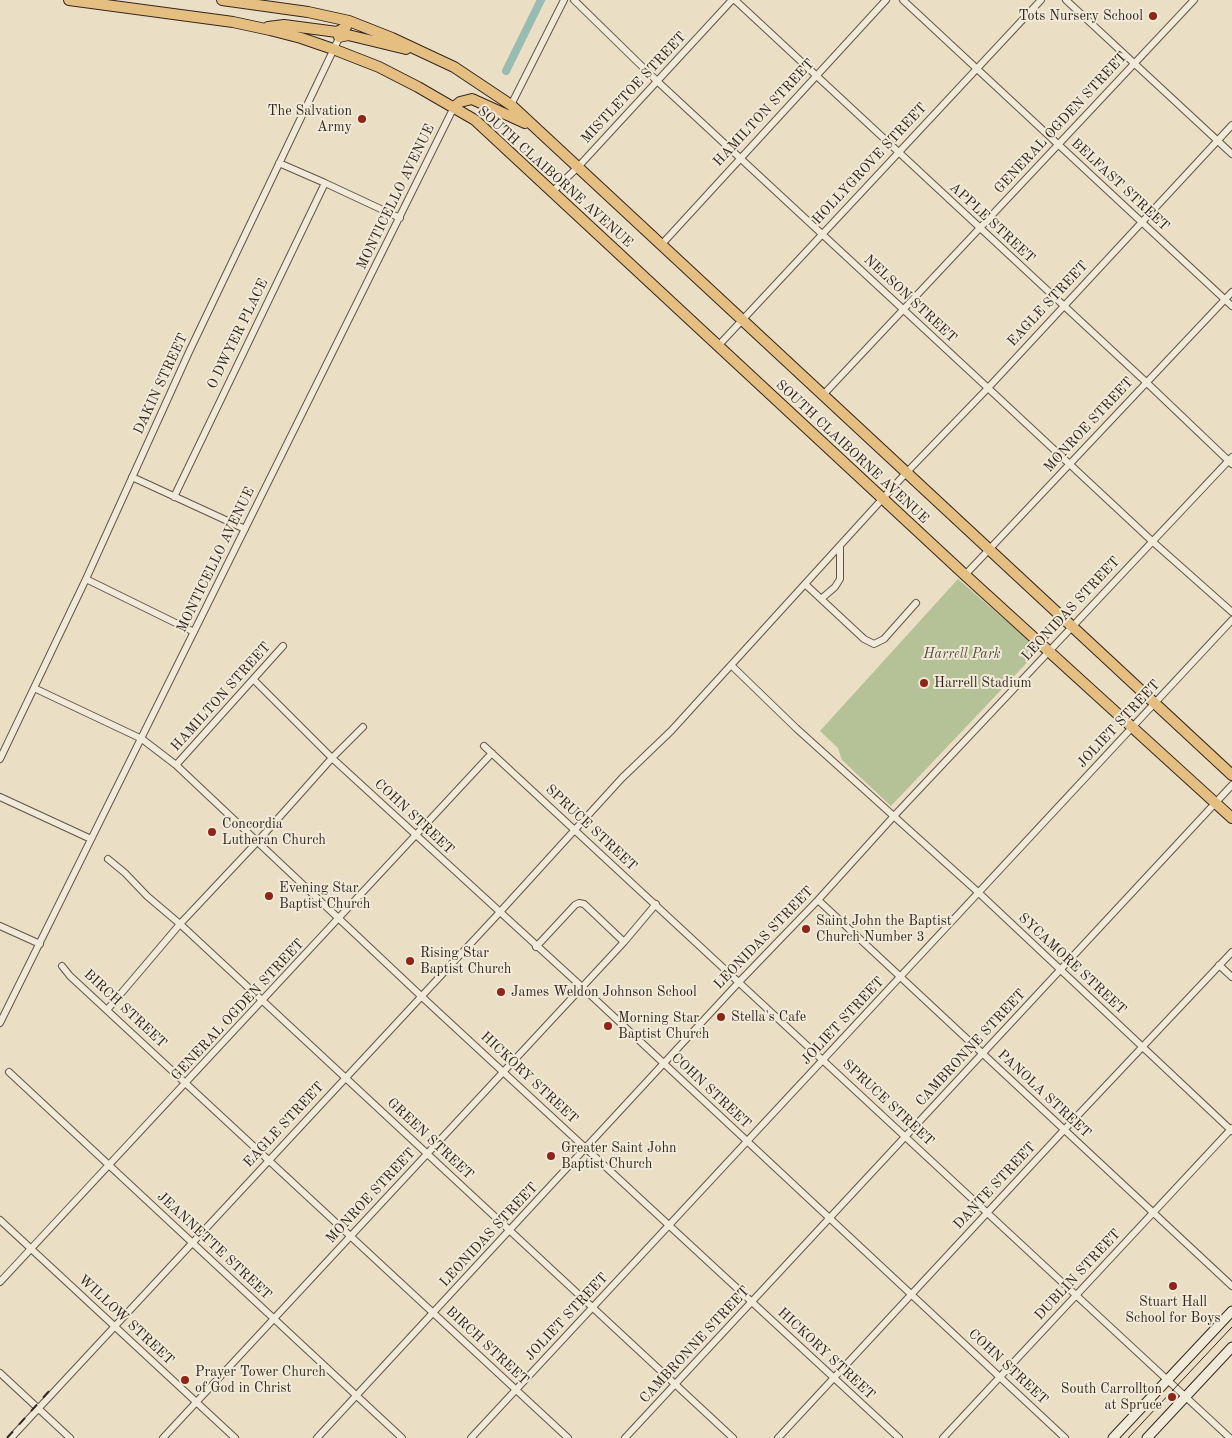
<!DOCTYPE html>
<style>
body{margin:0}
canvas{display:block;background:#eadec5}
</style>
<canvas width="1232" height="1438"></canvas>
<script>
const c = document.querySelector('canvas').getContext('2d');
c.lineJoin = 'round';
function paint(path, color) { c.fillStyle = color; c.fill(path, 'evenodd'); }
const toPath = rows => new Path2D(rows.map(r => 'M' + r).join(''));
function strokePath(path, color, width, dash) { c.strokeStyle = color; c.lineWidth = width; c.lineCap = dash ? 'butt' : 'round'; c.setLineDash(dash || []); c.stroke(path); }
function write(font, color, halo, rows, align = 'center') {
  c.font = font + ' "Old Standard TT",serif'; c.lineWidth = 4; c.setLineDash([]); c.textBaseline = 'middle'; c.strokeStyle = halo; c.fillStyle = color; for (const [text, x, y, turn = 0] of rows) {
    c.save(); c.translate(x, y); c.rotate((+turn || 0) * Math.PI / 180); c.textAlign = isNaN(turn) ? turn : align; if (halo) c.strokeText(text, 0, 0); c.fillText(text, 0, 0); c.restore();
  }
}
paint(toPath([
 [958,579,1036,647,1037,652,891,806,842,760,838,748,820,731]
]), '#b5c196');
strokePath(toPath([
 [506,71,541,0]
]), '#98bcb2', 8);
const street = toPath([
 [574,0,657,81,988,388,1152,541,1232,612],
 [735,0,1146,382,1232,464],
 [903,0,1232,306],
 [1066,0,1232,154],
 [511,105,564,0],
 [279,163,325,183,400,218],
 [552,192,578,167,732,0],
 [662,244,886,0],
 [718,346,1041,0],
 [823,395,1194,0],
 [132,477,245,529],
 [174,497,325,183],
 [965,575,1232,292],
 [86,579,194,632],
 [805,584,864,639,874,644,884,639,916,603],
 [821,599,835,587,840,579,840,546],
 [732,666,796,728,979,893,1232,1131],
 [254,680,332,758,582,987,1065,1438],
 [34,688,142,739,176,765,421,996,899,1438],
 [484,746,1230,1438],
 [0,759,86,579,189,352,341,34],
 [176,765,283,646],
 [0,797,91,839],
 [108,859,125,873,147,896,180,924,733,1438],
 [818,900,1232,1286],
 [0,926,40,944],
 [536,947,575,905,579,903,584,904,624,942],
 [1219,965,1232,977],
 [62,966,70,976,568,1438],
 [107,1010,180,924,258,841,332,758,363,727],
 [0,1023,454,107],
 [9,1072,402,1438],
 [0,1220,235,1438],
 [0,1282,492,753],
 [0,1373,70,1438],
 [11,1438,499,913,622,778,671,731,906,473,988,388,1232,125],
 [163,1438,624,942,656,904],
 [317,1438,739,982,818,900,894,816,1232,457],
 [471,1438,1232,620],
 [625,1438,1232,785],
 [778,1438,1064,1130,1232,952],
 [943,1438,1232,1128]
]);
const secondary = toPath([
 [1113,1438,1232,1311],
 [1147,1438,1232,1347]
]);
const primary = toPath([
 [69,0,233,22,270,30,301,38,333,49,379,67,418,87,475,120,965,575,1232,818],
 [222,0,308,12,349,21,392,38,454,67,511,105,1232,775],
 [268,27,284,25,337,32,346,27],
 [339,37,348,35,406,49],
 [454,107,460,102,472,99,525,123]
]);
strokePath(street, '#625548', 8);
strokePath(secondary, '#35271e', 11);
strokePath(primary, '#35271e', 12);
strokePath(street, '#f1ead9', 6);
strokePath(secondary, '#f1ead9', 9);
strokePath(primary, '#e5bf82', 10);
strokePath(toPath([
 [1128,1438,1232,1327]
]), '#35271e', 1);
strokePath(toPath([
 [7,1438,50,1390]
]), '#35271e', 2, [9, 9]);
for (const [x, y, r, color] of [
 [1153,16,5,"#8f2418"],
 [362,119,5,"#8f2418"],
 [924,683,5,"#8f2418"],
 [212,832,5,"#8f2418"],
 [269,896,5,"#8f2418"],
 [806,929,5,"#8f2418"],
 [410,961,5,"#8f2418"],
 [501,992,5,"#8f2418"],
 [721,1017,5,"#8f2418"],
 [608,1026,5,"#8f2418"],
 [551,1156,5,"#8f2418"],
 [1173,1286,5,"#8f2418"],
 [185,1380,5,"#8f2418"],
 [1172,1397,5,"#8f2418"]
]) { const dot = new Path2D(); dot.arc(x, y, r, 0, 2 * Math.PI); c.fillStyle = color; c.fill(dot); strokePath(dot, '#f1ead9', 2); }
write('14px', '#35271e', '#f1ead9', [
 ["Tots Nursery School",1143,16,"right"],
 ["The Salvation",352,111,"right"],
 ["Army",352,127,"right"],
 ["Harrell Stadium",934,683],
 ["Concordia",222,824],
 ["Lutheran Church",222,840],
 ["Evening Star",279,888],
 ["Baptist Church",279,904],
 ["Saint John the Baptist",816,921],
 ["Church Number 3",816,937],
 ["Rising Star",420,953],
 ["Baptist Church",420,969],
 ["James Weldon Johnson School",511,992],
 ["Stella's Cafe",731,1017],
 ["Morning Star",618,1018],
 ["Baptist Church",618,1034],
 ["Greater Saint John",561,1148],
 ["Baptist Church",561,1164],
 ["Stuart Hall",1173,1302,"center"],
 ["School for Boys",1173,1318,"center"],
 ["Prayer Tower Church",195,1372],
 ["of God in Christ",195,1388],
 ["South Carrollton",1162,1389,"right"],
 ["at Spruce",1162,1405,"right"]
], 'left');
write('14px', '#35271e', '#f1ead9', [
 ["MISTLETOE STREET",634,88,-47],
 ["HAMILTON STREET",764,113,-47],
 ["GENERAL OGDEN STREET",1061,123,-47],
 ["HOLLYGROVE STREET",870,164,-47],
 ["SOUTH CLAIBORNE AVENUE",555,177,42],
 ["BELFAST STREET",1120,185,43],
 ["MONTICELLO AVENUE",396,197,-64],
 ["APPLE STREET",992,223,43],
 ["NELSON STREET",910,299,43],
 ["EAGLE STREET",1048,304,-47],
 ["O DWYER PLACE",238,334,-64],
 ["DAKIN STREET",161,384,-65],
 ["MONROE STREET",1089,425,-47],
 ["SOUTH CLAIBORNE AVENUE",852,452,43],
 ["MONTICELLO AVENUE",216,560,-64],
 ["LEONIDAS STREET",1071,609,-47],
 ["HAMILTON STREET",221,697,-48],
 ["JOLIET STREET",1119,724,-47],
 ["COHN STREET",414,817,43],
 ["SPRUCE STREET",591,828,43],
 ["LEONIDAS STREET",764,938,-46],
 ["SYCAMORE STREET",1072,964,43],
 ["BIRCH STREET",125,1009,43],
 ["GENERAL OGDEN STREET",238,1010,-47],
 ["JOLIET STREET",843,1021,-47],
 ["CAMBRONNE STREET",971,1048,-47],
 ["HICKORY STREET",529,1078,43],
 ["COHN STREET",711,1091,43],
 ["PANOLA STREET",1044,1094,43],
 ["SPRUCE STREET",888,1103,43],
 ["EAGLE STREET",284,1125,-47],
 ["GREEN STREET",430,1139,43],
 ["DANTE STREET",995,1186,-47],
 ["MONROE STREET",371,1196,-47],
 ["LEONIDAS STREET",489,1235,-47],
 ["JEANNETTE STREET",214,1246,43],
 ["DUBLIN STREET",1078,1275,-47],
 ["JOLIET STREET",567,1317,-47],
 ["WILLOW STREET",126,1320,43],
 ["CAMBRONNE STREET",695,1345,-47],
 ["BIRCH STREET",487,1346,43],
 ["HICKORY STREET",826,1354,43],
 ["COHN STREET",1008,1367,43]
]);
write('italic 14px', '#554e3c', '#f1ead9', [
 ["Harrell Park",962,654]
]);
</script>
